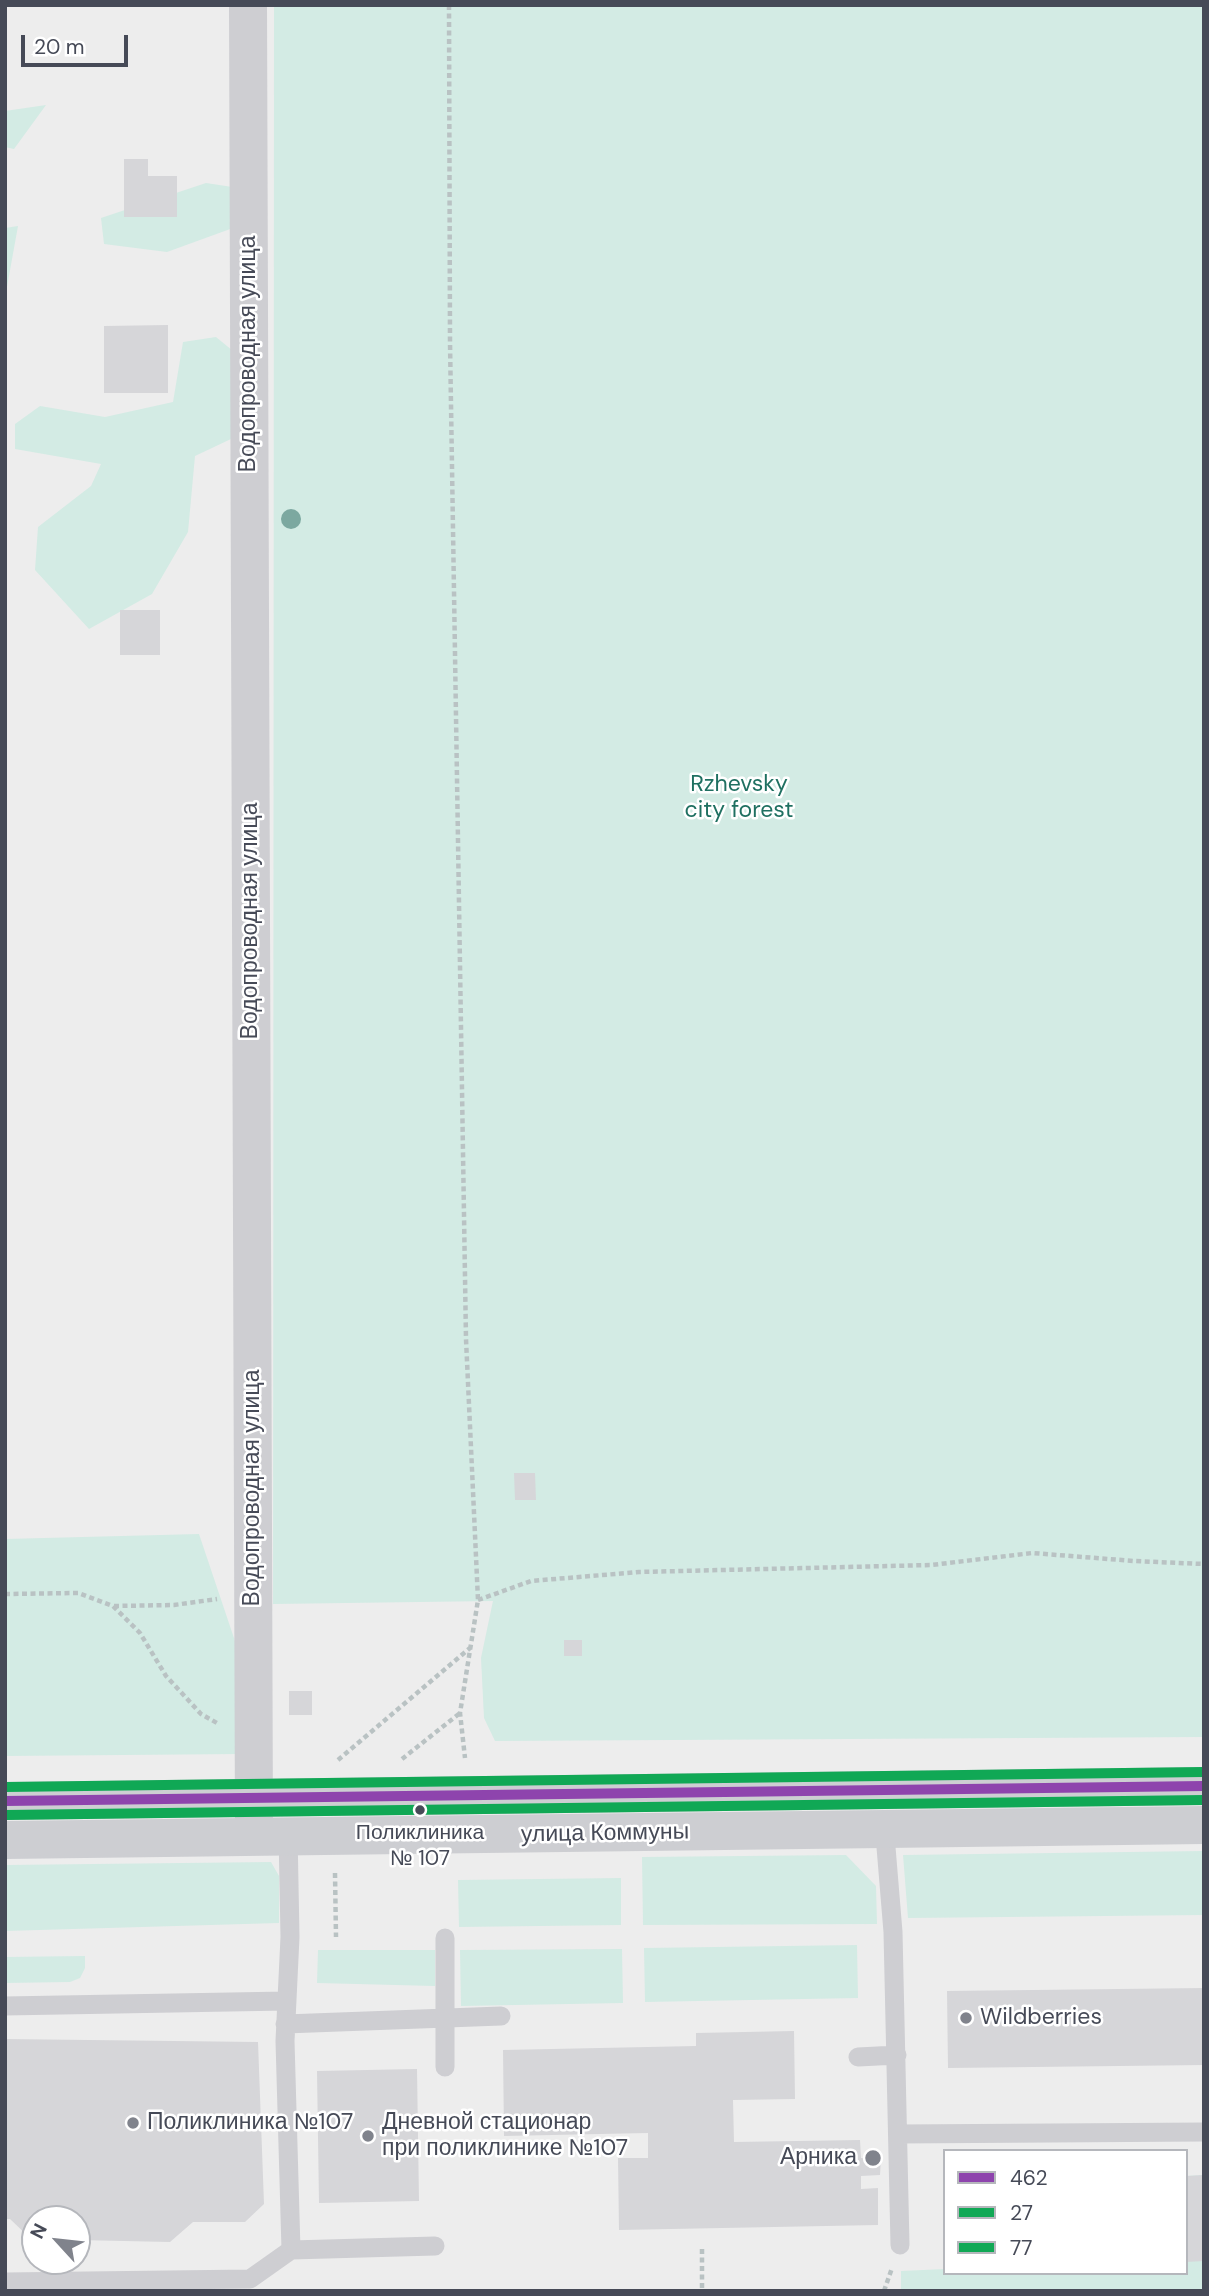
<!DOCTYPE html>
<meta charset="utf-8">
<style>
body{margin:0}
#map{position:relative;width:1209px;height:2296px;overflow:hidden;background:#ededed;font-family:"DM Sans",sans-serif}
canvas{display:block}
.frame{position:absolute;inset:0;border:7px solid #464a57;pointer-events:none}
.legend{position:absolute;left:943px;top:2149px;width:245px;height:126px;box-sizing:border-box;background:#fff;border:2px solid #b5b7bc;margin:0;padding:9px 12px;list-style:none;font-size:21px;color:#464a57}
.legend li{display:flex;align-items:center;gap:14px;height:35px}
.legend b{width:35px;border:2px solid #b5b7bc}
.north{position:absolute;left:21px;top:2205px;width:70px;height:70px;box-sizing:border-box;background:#fff;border:2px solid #b5b7bc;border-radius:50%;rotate:297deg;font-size:19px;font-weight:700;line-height:28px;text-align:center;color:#464a57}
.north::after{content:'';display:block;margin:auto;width:24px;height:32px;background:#80838c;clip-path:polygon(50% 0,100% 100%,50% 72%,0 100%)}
.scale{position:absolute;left:21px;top:35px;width:107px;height:32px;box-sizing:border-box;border:4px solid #464a57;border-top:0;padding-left:9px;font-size:21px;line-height:24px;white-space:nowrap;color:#464a57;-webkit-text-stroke:5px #fff;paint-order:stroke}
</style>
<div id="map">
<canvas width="1209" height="2296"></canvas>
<div class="frame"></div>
<ul class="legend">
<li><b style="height:9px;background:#8e44ad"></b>462</li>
<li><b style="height:9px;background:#10a855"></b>27</li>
<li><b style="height:9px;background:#10a855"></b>77</li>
</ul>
<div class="north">N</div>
<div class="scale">20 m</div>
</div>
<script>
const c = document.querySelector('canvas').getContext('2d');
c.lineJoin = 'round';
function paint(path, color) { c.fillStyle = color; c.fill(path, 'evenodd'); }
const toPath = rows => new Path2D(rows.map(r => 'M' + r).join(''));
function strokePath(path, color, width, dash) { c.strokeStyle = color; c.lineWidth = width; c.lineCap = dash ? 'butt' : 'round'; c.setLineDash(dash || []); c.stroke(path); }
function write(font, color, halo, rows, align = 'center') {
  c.font = font + ' "DM Sans",sans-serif'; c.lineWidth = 5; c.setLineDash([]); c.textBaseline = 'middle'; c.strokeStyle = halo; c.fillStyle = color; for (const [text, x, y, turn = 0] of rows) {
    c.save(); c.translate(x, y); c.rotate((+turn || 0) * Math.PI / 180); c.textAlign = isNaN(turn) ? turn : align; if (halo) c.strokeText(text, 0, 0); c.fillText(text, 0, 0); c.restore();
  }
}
paint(toPath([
 [274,5,1204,5,1204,1737,495,1741,484,1718,481,1658,493,1601,273,1604],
 [564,1640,582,1640,582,1656,564,1656],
 [46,105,14,149,5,147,5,111],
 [206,183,239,188,233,228,167,252,104,244,101,218],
 [18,226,5,298,5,228],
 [216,337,244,360,231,439,195,456,188,532,152,594,89,629,35,570,38,527,91,486,101,464,15,449,15,424,40,406,105,417,173,402,183,342],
 [199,1534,239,1653,242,1754,5,1756,5,1539],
 [1204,1851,1204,1915,908,1918,903,1855],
 [846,1855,876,1886,877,1924,643,1925,642,1857],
 [271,1862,279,1876,279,1923,5,1931,5,1865],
 [621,1878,621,1925,459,1927,458,1880],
 [857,1945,858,1998,645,2002,644,1948],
 [622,1949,623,2003,461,2006,460,1950],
 [318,1950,435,1950,435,1986,317,1983],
 [85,1956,85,1968,80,1978,70,1982,5,1983,5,1957],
 [1204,2175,1204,2291,901,2291,901,2271,945,2269,945,2273,1186,2273,1186,2176]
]), '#d3ebe4');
paint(toPath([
 [124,159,148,159,148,176,177,176,177,217,124,217],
 [168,325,168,393,104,393,104,326],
 [120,610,160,610,160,655,120,655],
 [514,1473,535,1473,536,1500,515,1500],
 [564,1640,582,1640,582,1656,564,1656],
 [289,1691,312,1691,312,1715,289,1715],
 [1204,1988,1204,2065,948,2068,947,1991],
 [794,2031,795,2099,733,2100,734,2142,860,2140,861,2158,881,2158,880,2175,861,2176,861,2189,878,2188,878,2225,619,2230,618,2158,648,2158,648,2133,504,2136,503,2050,696,2046,696,2033],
 [5,2039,258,2042,264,2204,245,2222,193,2222,170,2242,77,2240,77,2219,35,2219,35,2240,32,2240,10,2219,5,2219],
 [417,2069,419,2201,319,2203,317,2071],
 [1204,2175,1204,2261,1186,2262,1186,2176]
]), '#d6d6d9');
strokePath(toPath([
 [449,5,450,342,466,1339,478,1600,460,1713,465,1758],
 [5,1594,78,1593,113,1606,140,1633,166,1676,201,1714,217,1723],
 [478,1600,531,1581,639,1572,931,1565,1032,1553,1134,1561,1204,1564],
 [114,1606,174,1605,217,1599],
 [402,1759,460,1713],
 [338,1760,470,1648],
 [335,1873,336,1937],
 [702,2249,702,2291],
 [884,2291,892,2268]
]), '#b9c2c3', 4.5, [5, 3.5]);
strokePath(toPath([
 [884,1823,893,1932,900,2245],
 [288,1832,290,1937,285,2041,291,2250],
 [445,1938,445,2067],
 [5,2006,286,2001],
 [285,2024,501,2016],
 [858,2057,897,2055],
 [899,2134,1204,2132],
 [5,2282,250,2279,291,2250,435,2246]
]), '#ceced2', 19);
strokePath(toPath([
 [248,5,254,1830]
]), '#ceced2', 38);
strokePath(toPath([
 [5,1801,1204,1786],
 [5,1840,1204,1825]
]), '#cdced2', 38);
strokePath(toPath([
 [5,1801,1204,1786]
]), '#8e44ad', 10);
strokePath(toPath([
 [5,1815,1204,1800]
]), '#10a855', 10);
strokePath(toPath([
 [5,1787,1204,1772]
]), '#10a855', 10);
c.fillStyle = '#7ca8a0';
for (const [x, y] of [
 [291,519]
]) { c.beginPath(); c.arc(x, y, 10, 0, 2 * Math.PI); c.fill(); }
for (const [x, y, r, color] of [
 [420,1810,6,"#464a57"],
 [966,2018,7,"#80838c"],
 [133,2123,7,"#80838c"],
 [368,2136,7,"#80838c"],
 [873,2158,9,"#80838c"]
]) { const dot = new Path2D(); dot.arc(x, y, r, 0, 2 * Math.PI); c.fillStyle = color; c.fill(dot); strokePath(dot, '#fff', 2.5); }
write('21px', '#464a57', '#fff', [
 ["Поликлиника",420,1833],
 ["№ 107",420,1859]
]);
write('23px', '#464a57', '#fff', [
 ["Водопроводная улица",249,354,-90],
 ["Водопроводная улица",251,921,-90],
 ["Водопроводная улица",253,1488,-90],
 ["улица Коммуны",605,1834,-1]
]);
write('23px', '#1f7061', '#fff', [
 ["Rzhevsky",739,785],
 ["city forest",739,811]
]);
write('23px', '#464a57', '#fff', [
 ["Wildberries",980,2018],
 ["Поликлиника №107",147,2123],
 ["Дневной стационар",382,2123],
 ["при поликлинике №107",382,2149],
 ["Арника",857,2158,"right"]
], 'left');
</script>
